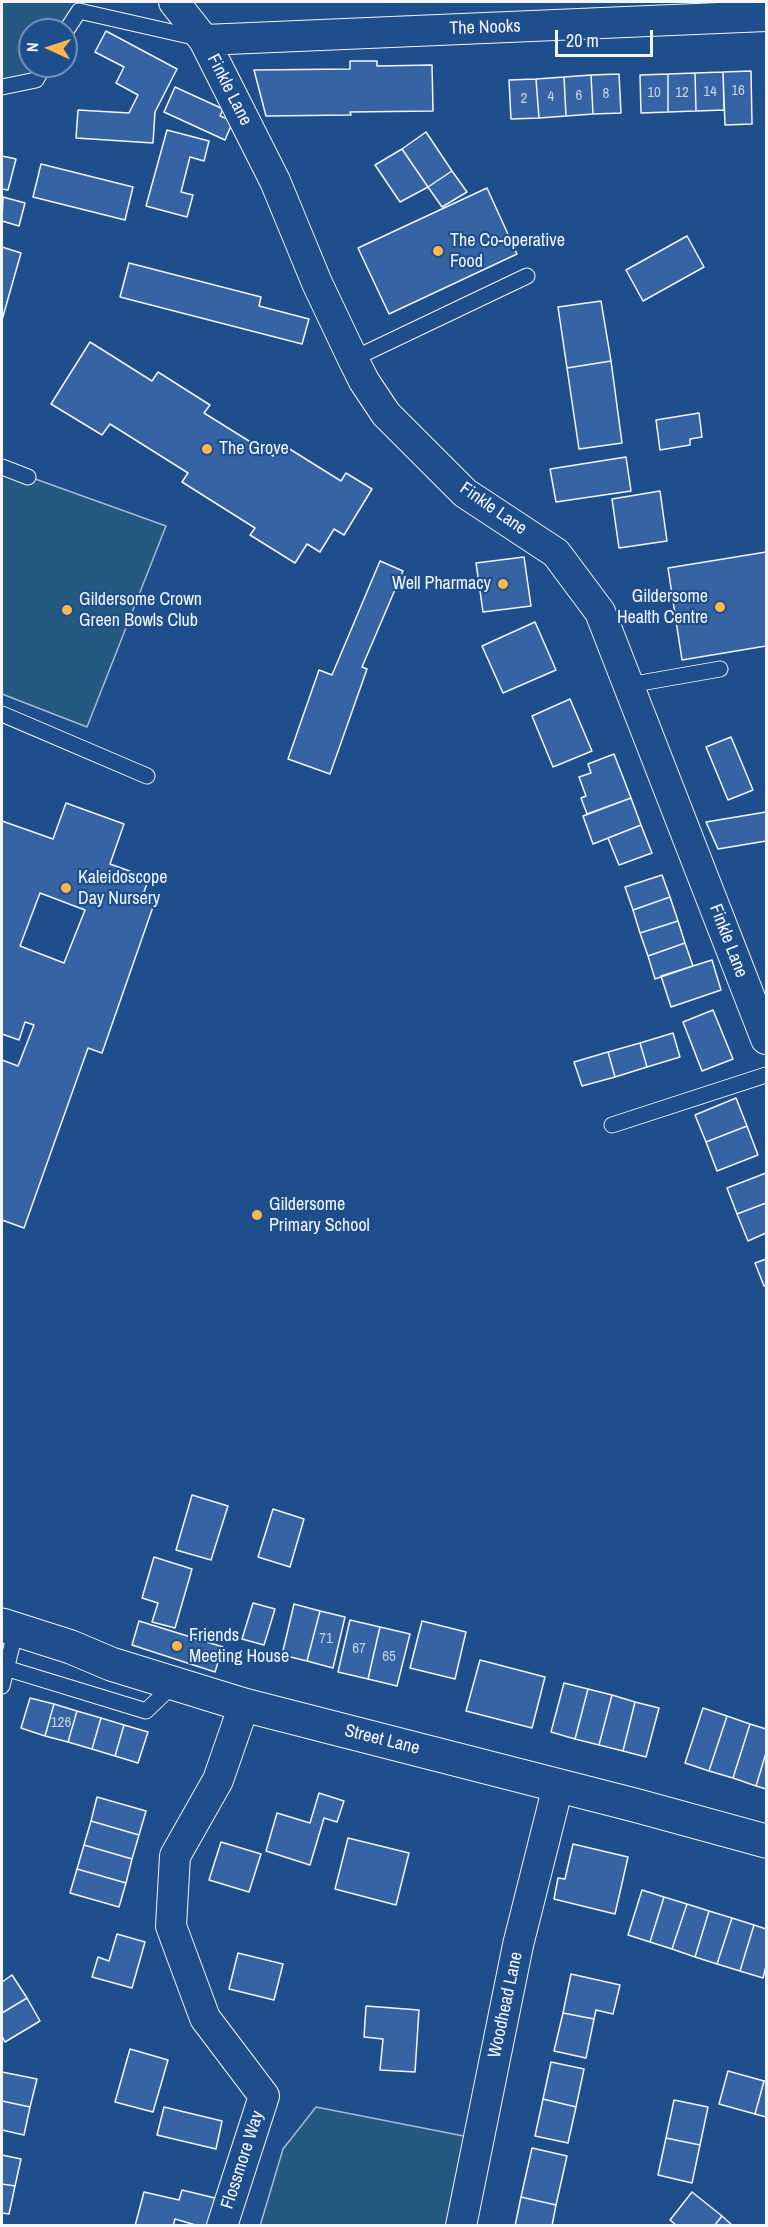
<!DOCTYPE html>
<style>
body{margin:0}
#map{position:relative;width:768px;height:2227px;overflow:hidden;background:#1f4e8c;font-family:"Archivo Narrow",sans-serif}
canvas{display:block}
.frame{position:absolute;inset:0;border:3px solid #f2f6ff;pointer-events:none}
.north{position:absolute;left:18px;top:18px;width:60px;height:60px;box-sizing:border-box;background:#1f4e8c;border:2px solid #7391ba;border-radius:50%;rotate:273deg;font-size:16px;font-weight:700;line-height:24px;text-align:center;color:#f2f6ff}
.north::after{content:'';display:block;margin:auto;width:21px;height:27px;background:#ffb74d;clip-path:polygon(50% 0,100% 100%,50% 72%,0 100%)}
.scale{position:absolute;left:555px;top:30px;width:98px;height:27px;box-sizing:border-box;border:3px solid #f2f6ff;border-top:0;padding-left:8px;font-size:18px;line-height:21px;white-space:nowrap;color:#f2f6ff;-webkit-text-stroke:4px #1f4e8c;paint-order:stroke}
</style>
<div id="map">
<canvas width="768" height="2227"></canvas>
<div class="frame"></div>
<div class="north">N</div>
<div class="scale">20 m</div>
</div>
<script>
const c = document.querySelector('canvas').getContext('2d');
c.lineJoin = 'round';
function paint(path, color) { c.fillStyle = color; c.fill(path, 'evenodd'); }
const toPath = rows => new Path2D(rows.map(r => 'M' + r).join(''));
function strokePath(path, color, width, dash) { c.strokeStyle = color; c.lineWidth = width; c.lineCap = dash ? 'butt' : 'round'; c.setLineDash(dash || []); c.stroke(path); }
function write(font, color, halo, rows, align = 'center') {
  c.font = font + ' "Archivo Narrow",sans-serif'; c.lineWidth = 4.5; c.setLineDash([]); c.textBaseline = 'middle'; c.strokeStyle = halo; c.fillStyle = color; for (const [text, x, y, turn = 0] of rows) {
    c.save(); c.translate(x, y); c.rotate((+turn || 0) * Math.PI / 180); c.textAlign = isNaN(turn) ? turn : align; if (halo) c.strokeText(text, 0, 0); c.fillText(text, 0, 0); c.restore();
  }
}
const green = toPath([
 [2,2,83,2,66,30,30,30,30,66,44,66,36,80,2,87,2,2],
 [2,467,166,526,87,727,2,694,2,467],
 [316,2107,479,2139,461,2225,260,2226,283,2149,316,2107]
]);
paint(green, '#245a82');
strokePath(green, '#a8bbd7', 1.5);
const building = toPath([
 [106,31,177,69,155,112,153,143,76,138,78,110,129,113,138,95,116,83,124,67,95,52,106,31],
 [350,61,377,61,377,66,432,65,433,111,350,112,351,115,266,116,254,70,350,69,350,61],
 [751,71,752,124,725,125,723,72,751,71],
 [723,72,724,110,696,111,695,73,723,72],
 [695,73,696,111,668,112,668,74,695,73],
 [619,74,621,113,593,114,591,75,619,74],
 [668,74,668,112,641,113,640,75,668,74],
 [591,75,593,114,566,116,564,77,591,75],
 [564,77,566,116,539,118,536,79,564,77],
 [536,79,539,118,511,119,509,80,536,79],
 [175,87,223,109,220,116,233,121,225,140,164,112,175,87],
 [167,130,209,141,204,161,190,157,181,192,193,195,187,217,146,206,167,130],
 [426,132,452,171,428,187,402,149,426,132],
 [402,149,428,187,400,202,375,165,402,149],
 [2,156,16,159,8,190,2,189,2,156],
 [41,164,133,187,125,220,33,197,41,164],
 [452,171,467,192,442,207,428,187,452,171],
 [487,188,517,254,389,314,358,248,487,188],
 [3,197,25,203,19,226,2,221,3,197],
 [687,236,704,267,643,301,626,270,687,236],
 [2,247,21,253,2,320,2,247],
 [129,263,261,297,259,306,309,319,302,344,120,297,129,263],
 [601,301,611,361,567,368,558,307,601,301],
 [90,342,152,381,158,372,210,405,204,413,273,456,280,443,341,481,346,473,372,489,344,535,334,529,320,552,307,544,295,563,250,535,255,528,182,482,188,473,110,424,102,435,51,404,90,342],
 [611,361,622,443,579,449,567,368,611,361],
 [699,413,702,437,690,439,690,445,660,450,656,420,699,413],
 [626,457,631,491,556,502,550,469,626,457],
 [660,491,667,541,619,548,612,499,660,491],
 [766,552,766,646,682,660,668,568,766,552],
 [524,557,531,606,483,612,476,563,524,557],
 [380,561,403,571,362,667,367,669,330,774,288,759,319,670,332,675,380,561],
 [535,622,556,670,503,693,482,646,535,622],
 [570,699,592,751,553,767,532,716,570,699],
 [731,737,753,790,728,800,706,747,731,737],
 [614,754,631,798,587,814,581,798,586,796,579,777,591,773,588,764,614,754],
 [631,798,641,825,593,844,583,816,631,798],
 [66,803,124,824,110,864,149,878,141,900,154,904,102,1053,88,1048,24,1228,2,1220,2,1060,18,1066,34,1025,25,1022,19,1040,2,1034,2,821,53,839,66,803],
 [40,893,85,910,64,963,20,946,40,893],
 [766,812,766,841,718,849,706,822,766,812],
 [641,825,652,853,619,865,608,838,641,825],
 [662,875,670,897,633,910,625,887,662,875],
 [670,897,678,921,640,933,633,910,670,897],
 [678,921,685,943,648,956,640,933,678,921],
 [685,943,693,966,655,979,648,956,685,943],
 [712,960,721,990,671,1007,661,976,712,960],
 [713,1010,733,1059,702,1071,683,1022,713,1010],
 [673,1033,680,1057,647,1067,640,1043,673,1033],
 [640,1043,647,1067,615,1077,608,1052,640,1043],
 [608,1052,615,1077,582,1086,574,1062,608,1052],
 [736,1098,747,1126,706,1142,695,1115,736,1098],
 [747,1126,758,1155,717,1171,706,1142,747,1126],
 [766,1173,766,1203,737,1214,727,1188,766,1173],
 [766,1203,766,1233,748,1241,737,1214,766,1203],
 [766,1259,766,1286,764,1286,755,1263,766,1259],
 [192,1495,228,1506,211,1560,176,1550,192,1495],
 [273,1509,304,1519,290,1567,258,1557,273,1509],
 [154,1557,192,1569,175,1628,152,1622,158,1603,142,1598,154,1557],
 [253,1603,275,1609,264,1645,242,1639,253,1603],
 [294,1604,320,1611,307,1661,282,1655,294,1604],
 [320,1611,345,1617,333,1668,307,1661,320,1611],
 [350,1620,380,1627,368,1679,338,1672,350,1620],
 [139,1621,223,1647,215,1672,132,1645,139,1621],
 [422,1621,466,1632,455,1679,410,1668,422,1621],
 [380,1627,410,1634,397,1686,368,1679,380,1627],
 [480,1660,545,1677,532,1728,466,1711,480,1660],
 [564,1683,588,1689,575,1739,551,1732,564,1683],
 [588,1689,612,1695,599,1745,575,1739,588,1689],
 [612,1695,635,1702,623,1751,599,1745,612,1695],
 [30,1698,54,1704,45,1736,21,1728,30,1698],
 [635,1702,659,1708,646,1757,623,1751,635,1702],
 [54,1704,77,1711,68,1742,45,1736,54,1704],
 [703,1708,727,1716,709,1771,685,1763,703,1708],
 [77,1711,101,1718,92,1749,68,1742,77,1711],
 [727,1716,750,1724,733,1778,709,1771,727,1716],
 [101,1718,124,1725,115,1756,92,1749,101,1718],
 [750,1724,766,1729,766,1753,756,1786,733,1778,750,1724],
 [124,1725,148,1732,138,1763,115,1756,124,1725],
 [766,1753,766,1789,756,1786,766,1753],
 [319,1793,344,1801,337,1822,324,1818,310,1865,266,1851,277,1813,310,1823,319,1793],
 [97,1797,146,1811,139,1835,91,1821,97,1797],
 [91,1821,139,1835,132,1859,84,1845,91,1821],
 [348,1838,409,1853,396,1905,335,1889,348,1838],
 [221,1842,261,1854,249,1892,209,1880,221,1842],
 [573,1844,628,1857,615,1914,554,1899,558,1878,565,1879,573,1844],
 [84,1845,132,1859,126,1883,77,1869,84,1845],
 [77,1869,126,1883,119,1907,70,1893,77,1869],
 [642,1890,664,1897,650,1942,628,1935,642,1890],
 [664,1897,687,1904,672,1949,650,1942,664,1897],
 [687,1904,709,1911,695,1957,672,1949,687,1904],
 [709,1911,732,1918,717,1964,695,1957,709,1911],
 [732,1918,754,1925,740,1971,717,1964,732,1918],
 [754,1925,766,1929,766,1966,763,1978,740,1971,754,1925],
 [117,1934,145,1942,132,1988,92,1977,98,1957,109,1961,117,1934],
 [238,1953,283,1964,274,2000,229,1989,238,1953],
 [571,1974,620,1985,613,2014,596,2010,594,2019,563,2013,571,1974],
 [12,1975,27,1998,2,2013,2,1982,12,1975],
 [27,1998,40,2021,5,2042,2,2036,2,2013,27,1998],
 [366,2006,419,2010,415,2072,380,2070,383,2039,364,2037,366,2006],
 [563,2013,594,2019,586,2058,554,2051,563,2013],
 [130,2049,168,2060,153,2112,115,2102,130,2049],
 [551,2062,584,2069,576,2107,543,2099,551,2062],
 [728,2071,764,2081,755,2114,719,2104,728,2071],
 [2,2072,37,2079,30,2107,2,2101,2,2072],
 [764,2081,766,2081,766,2117,755,2114,764,2081],
 [543,2099,576,2107,568,2143,535,2136,543,2099],
 [674,2100,708,2107,700,2145,666,2138,674,2100],
 [2,2101,30,2107,24,2135,2,2130,2,2101],
 [164,2107,222,2121,216,2149,157,2135,164,2107],
 [666,2138,700,2145,692,2183,658,2175,666,2138],
 [532,2148,567,2156,556,2205,521,2197,532,2148],
 [2,2155,21,2159,15,2186,2,2184,2,2155],
 [2,2184,15,2186,9,2214,2,2213,2,2184],
 [182,2190,215,2198,208,2226,199,2226,175,2219,173,2226,135,2226,144,2192,179,2200,182,2190],
 [692,2192,722,2216,714,2226,677,2226,670,2220,692,2192],
 [521,2197,556,2205,552,2226,515,2226,521,2197],
 [722,2216,733,2226,714,2226,722,2216]
]);
paint(building, '#3563a3');
strokePath(building, '#f2f6ff', 1.5);
const service = toPath([
 [66,31,79,11,198,38],
 [2,87,36,80,44,66],
 [353,359,527,276],
 [2,467,28,477],
 [629,685,720,669],
 [2,714,147,776],
 [612,1125,766,1075],
 [2,1667,146,1711,175,1683],
 [2,1686,16,1629]
]);
const minor = toPath([
 [174,2,204,40,275,181,317,283,353,359,364,381,386,414,465,493,556,553,600,612,766,1039],
 [204,40,766,16],
 [222,2226,264,2096,205,2018,171,1926,175,1856,218,1780,244,1705],
 [461,2226,518,1945,558,1786]
]);
const tertiary = toPath([
 [2,1625,71,1647,111,1664,244,1705,638,1806,766,1841]
]);
strokePath(service, '#f2f6ff', 17);
strokePath(minor, '#f2f6ff', 32);
strokePath(tertiary, '#f2f6ff', 35);
strokePath(service, '#1f4e8c', 15);
strokePath(minor, '#1f4e8c', 30);
strokePath(tertiary, '#1f4e8c', 33);
for (const [x, y, r, color] of [
 [438,251,6,"#ffb74d"],
 [207,449,6,"#ffb74d"],
 [503,584,6,"#ffb74d"],
 [720,607,6,"#ffb74d"],
 [67,610,6,"#ffb74d"],
 [66,888,6,"#ffb74d"],
 [257,1215,6,"#ffb74d"],
 [177,1646,6,"#ffb74d"]
]) { const dot = new Path2D(); dot.arc(x, y, r, 0, 2 * Math.PI); c.fillStyle = color; c.fill(dot); strokePath(dot, '#1f4e8c', 2); }
write('15px', '#c3d1e8', null, [
 ["16",738,91],
 ["14",710,92],
 ["10",654,93],
 ["12",682,93],
 ["8",606,94],
 ["6",579,96],
 ["4",551,97],
 ["2",524,99],
 ["71",326,1639],
 ["67",359,1649],
 ["65",389,1657],
 ["126",61,1723]
]);
write('18px', '#f2f6ff', '#1f4e8c', [
 ["The Nooks",485,28,-2],
 ["Finkle Lane",229,90,63],
 ["Finkle Lane",493,509,35],
 ["Finkle Lane",728,941,69],
 ["Street Lane",382,1740,14],
 ["Woodhead Lane",506,2005,-78],
 ["Flossmore Way",243,2160,-72]
]);
write('18px', '#f2f6ff', '#1f4e8c', [
 ["The Co-operative",450,241],
 ["Food",450,262],
 ["The Grove",219,449],
 ["Well Pharmacy",491,584,"right"],
 ["Gildersome",708,597,"right"],
 ["Health Centre",708,618,"right"],
 ["Gildersome Crown",79,600],
 ["Green Bowls Club",79,621],
 ["Kaleidoscope",78,878],
 ["Day Nursery",78,899],
 ["Gildersome",269,1205],
 ["Primary School",269,1226],
 ["Friends",189,1636],
 ["Meeting House",189,1657]
], 'left');
</script>
